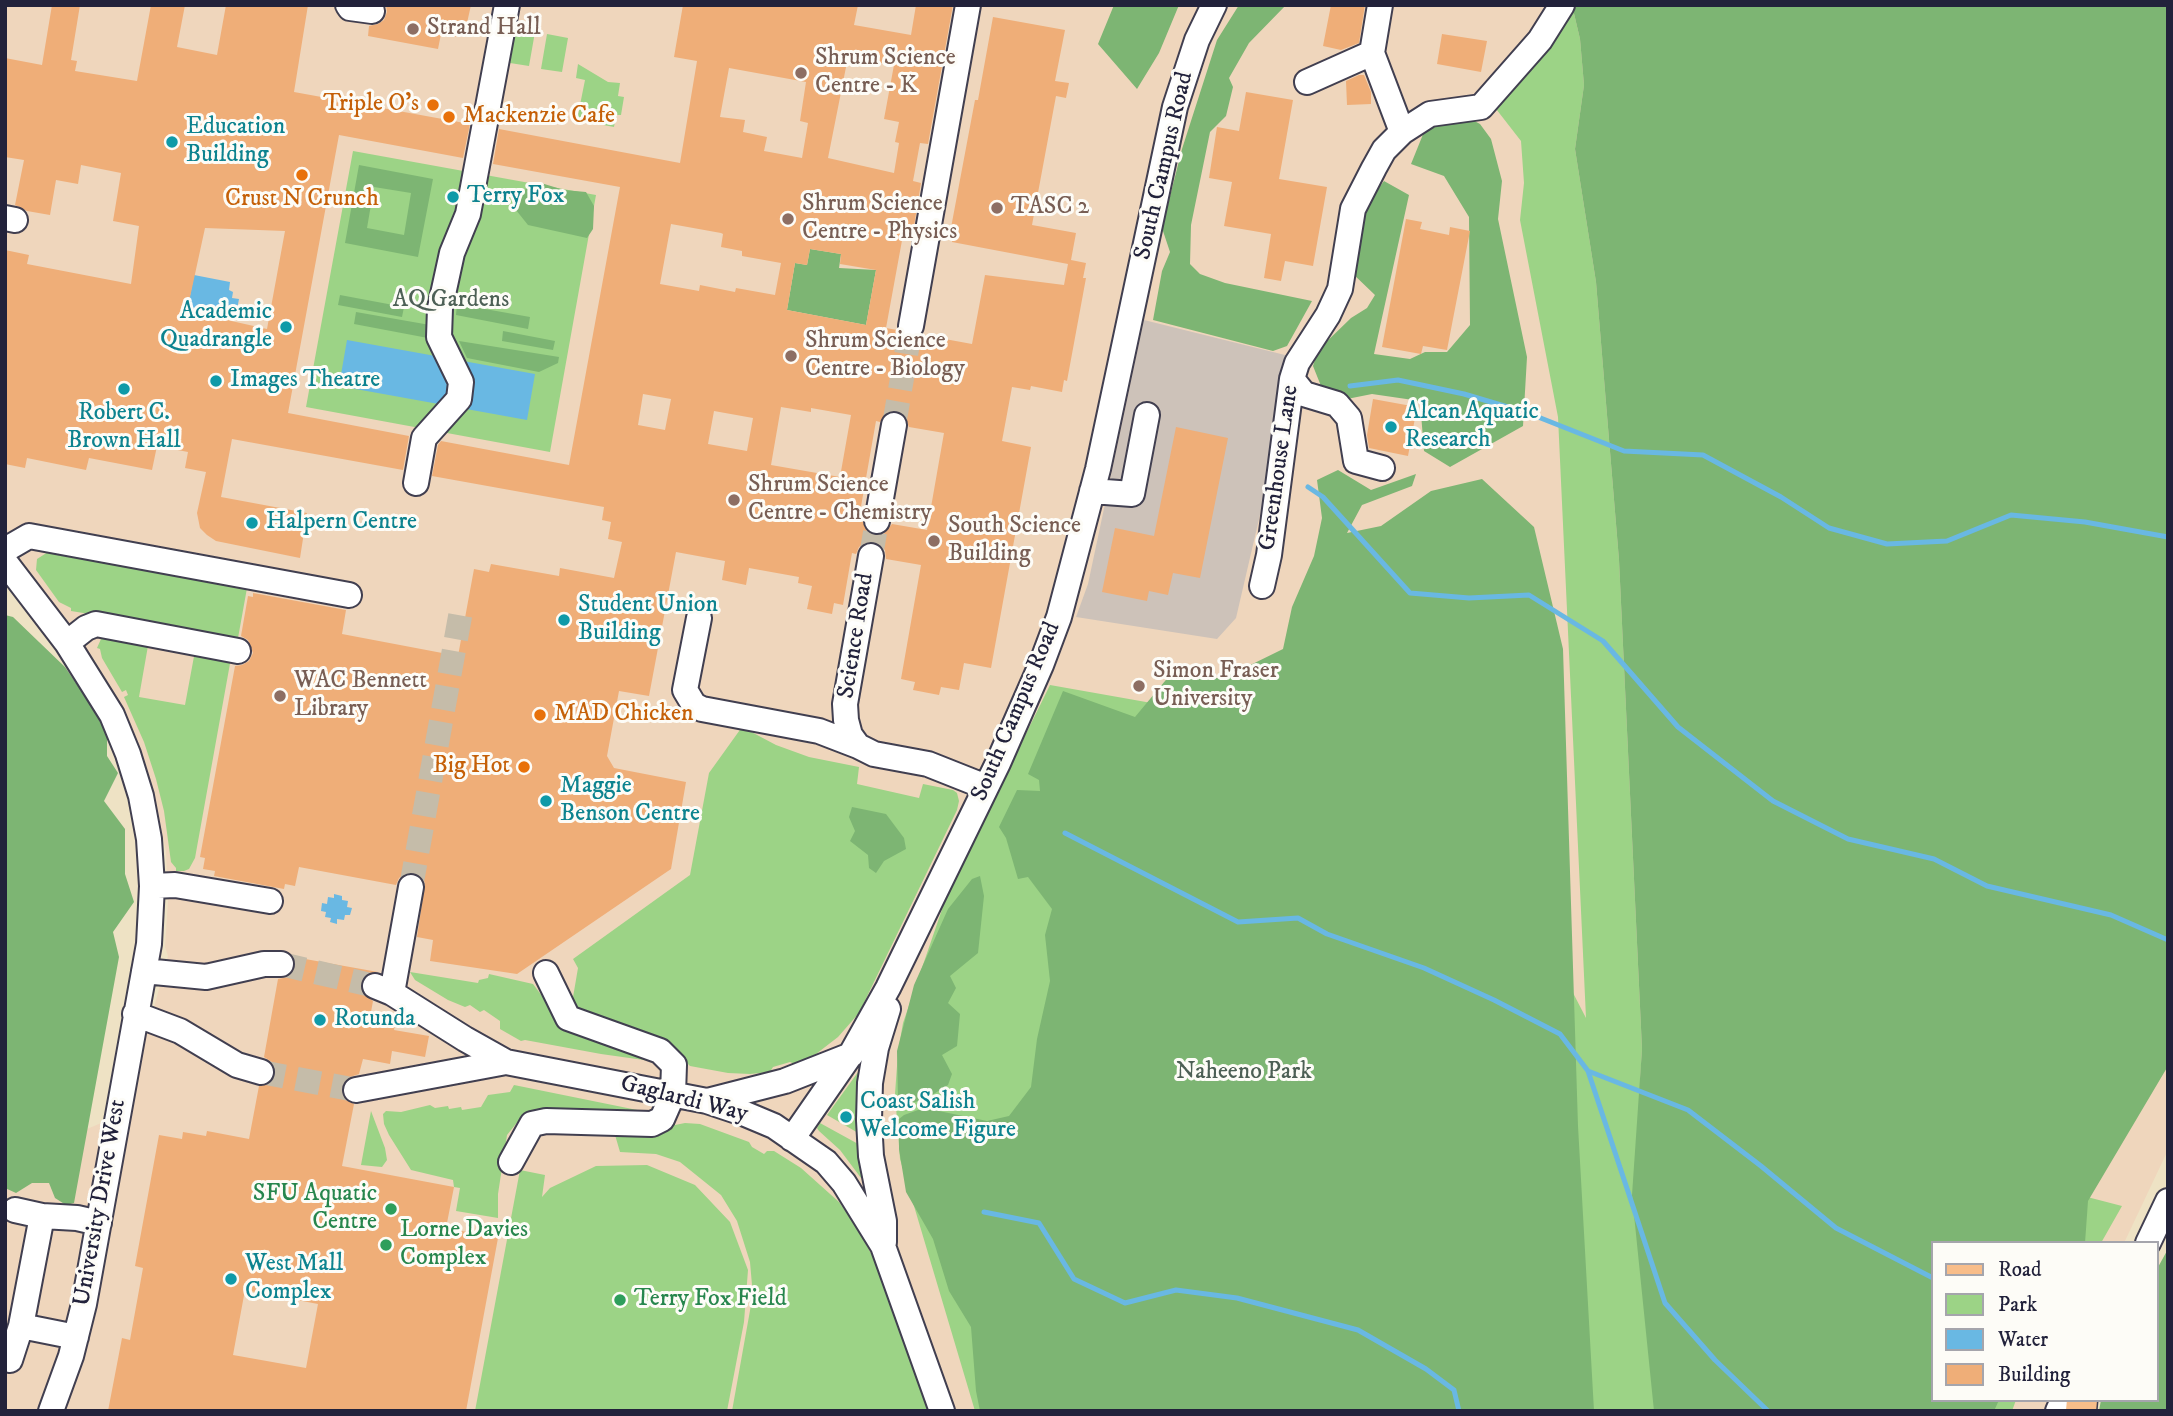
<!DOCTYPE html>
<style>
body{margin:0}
#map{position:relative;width:2173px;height:1416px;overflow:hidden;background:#eee2c4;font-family:"IM FELL DW Pica",serif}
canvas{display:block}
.frame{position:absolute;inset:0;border:7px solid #22223b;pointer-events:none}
.legend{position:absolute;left:1931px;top:1241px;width:228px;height:161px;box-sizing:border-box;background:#fdfcf7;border:2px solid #a5a5ac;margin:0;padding:9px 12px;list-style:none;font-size:21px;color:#22223b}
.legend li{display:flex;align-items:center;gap:14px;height:35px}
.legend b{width:35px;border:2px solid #a5a5ac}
</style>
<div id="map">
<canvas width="2173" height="1416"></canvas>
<div class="frame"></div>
<ul class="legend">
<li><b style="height:9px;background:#f8bd89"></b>Road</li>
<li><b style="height:19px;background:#9cd386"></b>Park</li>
<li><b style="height:19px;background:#69b8e3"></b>Water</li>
<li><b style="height:19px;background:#efae78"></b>Building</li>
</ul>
</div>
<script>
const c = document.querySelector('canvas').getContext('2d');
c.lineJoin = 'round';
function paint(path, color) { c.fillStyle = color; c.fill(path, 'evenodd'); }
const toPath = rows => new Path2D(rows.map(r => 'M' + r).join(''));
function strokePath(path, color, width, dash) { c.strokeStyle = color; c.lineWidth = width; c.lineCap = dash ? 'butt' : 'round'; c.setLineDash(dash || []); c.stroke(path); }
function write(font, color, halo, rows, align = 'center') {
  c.font = font + ' "IM FELL DW Pica",serif'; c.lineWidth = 6; c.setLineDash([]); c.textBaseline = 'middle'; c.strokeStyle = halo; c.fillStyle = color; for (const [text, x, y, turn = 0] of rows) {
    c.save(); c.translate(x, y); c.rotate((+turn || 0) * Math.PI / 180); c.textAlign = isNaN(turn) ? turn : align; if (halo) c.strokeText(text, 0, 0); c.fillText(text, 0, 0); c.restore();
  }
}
paint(toPath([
 [5,5,2168,5,2168,1150,2124,1243,1933,1243,1933,1400,2051,1400,2046,1411,5,1411,5,1154,87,1129,132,1110,144,1044,168,956,165,947,168,901,166,851,154,796,142,754,124,711,95,661,32,578,5,587]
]), '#efd6bc');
paint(toPath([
 [1144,320,1289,356,1269,476,1236,618,1217,639,1076,617,1088,584]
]), '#cdc2b9');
paint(toPath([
 [1572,5,1580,39,1584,85,1575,149,1596,282,1619,560,1642,1049,1640,1081,2122,1206,2101,1243,1933,1243,1933,1400,2016,1400,2012,1411,975,1411,900,1159,895,1094,898,1052,903,1023,948,892,1050,685,1400,747,1571,989,1586,1018,1558,417,1520,220,1524,183,1521,141,1493,105],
 [516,28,535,32,529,66,510,63],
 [547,34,568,38,562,72,541,69],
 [578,64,608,82,620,83,618,96,624,97,621,115,616,115,614,127,577,120,585,80,576,78],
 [353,151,596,195,550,452,306,407],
 [48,552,247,588,238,638,71,611,71,608,59,602,36,570,37,559],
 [106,635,149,640,139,697,185,705,195,651,231,658,195,858,189,869,184,871,176,871,176,868,171,862,164,811,156,779,144,742,124,697,128,695,126,690,122,692,102,658,100,649,97,648,101,639],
 [742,727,776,745,809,757,859,767,857,784,919,798,923,784,953,790,957,793,959,801,957,810,859,1013,838,1037,816,1054,795,1064,790,1062,773,1067,770,1072,750,1074,728,1073,690,1066,684,1060,576,1015,572,1003,578,968,573,959,690,875,709,773],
 [410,972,478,983,479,980,488,978,489,974,533,984,554,1012,658,1062,601,1054,525,1040,521,1041,500,1029,500,1021,484,1010,480,1012,470,1005,465,1007,448,1000,415,980],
 [861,1068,860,1134,827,1115],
 [514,1085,647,1112,542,1116,519,1120,507,1135,498,1194,498,1218,456,1211,460,1188,454,1187,453,1180,411,1170,389,1135,384,1124,383,1114,386,1111,401,1112,430,1105,435,1108,448,1106,449,1109,461,1107,462,1110,481,1107,488,1095,510,1092],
 [371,1111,385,1148,387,1160,382,1167,361,1165],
 [674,1122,675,1125,685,1123,700,1124,749,1142,752,1147,764,1154,767,1151,774,1151,801,1168,839,1202,858,1229,875,1261,929,1411,732,1411,751,1305,752,1285,750,1262,737,1221,721,1195,680,1162,656,1154,620,1152,613,1128],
 [820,1123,860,1145,864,1177,861,1178,840,1150,819,1131,817,1128],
 [647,1165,695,1185,730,1222,748,1270,744,1322,727,1411,475,1411,520,1170,545,1175,542,1197,550,1188,596,1166]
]), '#9cd386');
paint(toPath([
 [1114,5,1179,5,1159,53,1137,89,1098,44],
 [1239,5,1286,5,1249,43,1229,78,1233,87,1226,116,1210,132,1191,225,1190,264,1200,274,1225,283,1312,301,1287,346,1273,351,1153,320,1162,271,1170,252,1162,228,1182,149,1217,40],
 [1572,5,2168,5,2168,1066,2088,1201,2085,1243,1933,1243,1933,1400,1999,1400,1994,1411,1654,1411,1632,1195,1642,1049,1619,560,1596,282,1575,149,1584,85,1580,39],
 [1467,117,1480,124,1491,139,1502,181,1498,219,1527,357,1523,426,1450,467,1424,451,1420,401,1372,394,1347,399,1321,386,1313,366,1318,350,1351,318,1367,308,1375,295,1351,272,1362,210,1384,181,1409,195,1374,354,1410,359,1425,352,1447,352,1470,325,1469,217,1444,176,1411,164,1426,127],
 [359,165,433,179,418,257,345,243],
 [374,187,411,193,404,235,367,228],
 [541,183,564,190,586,192,594,206,593,229,587,238,528,225,516,210,527,186],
 [810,249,841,254,839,268,876,270,866,325,787,310,795,263,807,265],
 [340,295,404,307,402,317,338,305],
 [457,304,530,317,528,329,456,315],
 [356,312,430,325,428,338,354,324],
 [503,331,555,341,553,350,502,341],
 [459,341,559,357,558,363,539,372,467,358],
 [1338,470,1371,490,1416,474,1412,486,1362,505,1347,533,1381,526,1431,491,1482,479,1534,527,1563,649,1578,1126,1594,1411,980,1411,976,1391,971,1327,949,1291,933,1239,906,1192,899,1149,899,1119,904,1115,932,1105,939,1111,987,1121,1009,1116,1031,1087,1037,1039,1050,981,1045,935,1052,909,1028,877,1018,879,1006,838,999,827,1017,790,1040,791,1039,780,1028,774,1063,691,1135,717,1170,675,1188,678,1224,678,1283,649,1292,607,1314,556,1322,518,1317,480],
 [5,615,13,617,65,667,107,729,107,756,118,773,104,801,125,829,125,874,134,902,113,932,119,957,74,1203,66,1205,55,1198,49,1183,32,1183,16,1193,5,1188],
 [852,807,886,814,904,838,906,849,884,861,876,873,869,868,868,855,850,841,855,831,849,817],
 [980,876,984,896,978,953,950,976,956,988,948,1003,960,1014,957,1046,942,1055,952,1074,948,1085,924,1100,905,1104,898,1099,897,1051,914,985,948,909,972,879],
 [2168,1249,2168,1411,2099,1411,2101,1400,2157,1400,2157,1269]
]), '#7db573');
paint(toPath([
 [194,275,230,282,229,290,233,292,232,298,239,299,235,320,187,311],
 [347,340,535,374,527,420,339,386],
 [334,894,342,896,342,900,348,901,347,907,352,908,350,915,345,915,344,920,337,919,337,924,330,922,331,918,325,917,326,912,321,911,322,903,327,904,328,897,334,898]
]), '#69b8e3');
strokePath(toPath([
 [1350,386,1398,380,1464,394,1528,413,1624,451,1703,455,1781,497,1829,528,1887,544,1947,541,2011,515,2085,522,2168,537],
 [1308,487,1323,497,1410,593,1469,598,1529,595,1603,641,1678,727,1773,801,1848,839,1934,859,1987,886,2111,915,2168,940],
 [1065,833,1238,922,1298,918,1327,934,1424,968,1494,1000,1560,1034,1588,1071,1665,1303,1715,1360,1768,1411],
 [1588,1071,1688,1110,1761,1166,1836,1228,1933,1278],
 [984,1212,1039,1223,1074,1279,1125,1303,1176,1290,1237,1298,1358,1330,1426,1369,1454,1390,1459,1411]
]), '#69b8e3', 5);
paint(toPath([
 [52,5,80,5,71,60,77,61,75,71,137,81,151,5,185,5,177,47,217,55,226,5,308,5,294,92,470,124,463,158,339,135,288,413,409,436,403,470,232,439,221,497,307,513,300,558,216,541,207,535,200,528,197,513,206,472,185,468,188,452,157,446,152,470,89,458,86,470,27,458,25,468,5,464,5,250,29,255,27,264,131,284,139,226,113,221,121,173,81,165,78,184,56,180,50,215,27,211,15,205,24,160,5,157,5,58,42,65],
 [205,228,285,231,267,329,187,311],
 [386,5,471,5,467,23,458,22,456,37,441,34,438,49,368,36,369,26,378,24,384,20,387,12],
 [683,5,858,5,854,25,911,35,916,5,953,5,928,144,920,143,913,181,921,183,914,226,905,224,886,328,897,330,902,338,909,341,917,340,923,335,972,344,985,275,1064,285,1068,264,952,242,953,233,950,233,975,100,978,100,993,17,1065,30,1055,81,1069,83,1066,98,1056,96,1032,225,1076,233,1071,260,1086,263,1083,278,1086,278,1067,381,1064,380,1062,392,1031,386,1030,390,1012,387,1002,441,1031,447,991,668,964,663,959,690,941,687,939,695,913,690,915,682,901,679,921,565,886,559,885,550,874,542,865,542,859,547,856,554,852,553,843,605,834,603,832,614,807,609,812,586,798,583,799,577,749,568,746,585,722,580,725,561,676,552,649,696,619,691,607,756,614,768,686,782,671,869,517,974,430,961,433,940,417,937,425,883,421,876,414,873,405,873,399,878,396,885,299,867,295,886,285,884,284,889,214,876,215,871,203,869,205,858,200,857,235,666,242,665,249,661,253,653,248,640,241,636,248,596,253,597,253,593,346,610,342,634,458,656,474,569,489,572,491,564,559,576,560,568,614,578,622,542,608,539,611,522,602,520,604,507,432,476,438,445,441,441,569,465,620,187,493,164,499,129,680,163,697,61,674,57],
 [848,57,894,65,884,119,899,122,895,142,899,143,894,173,828,158],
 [729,68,806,82,800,121,808,123,802,158,764,151,767,137,743,132,745,120,720,117],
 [671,224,721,233,723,234,721,247,742,251,742,256,781,263,775,295,736,288,735,292,700,285,699,291,660,284],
 [810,249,841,254,840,264,876,270,866,325,787,310,795,263,807,265],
 [643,394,671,399,665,430,638,425],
 [781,407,811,412,811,408,851,415,840,477,771,465],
 [896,410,904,414,909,427,944,433,927,530,892,524,883,535,874,535,867,532,862,519,859,518,876,421,880,422,888,411],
 [714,411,753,418,747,451,708,444],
 [1331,5,1365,5,1359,43,1341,50,1323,46],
 [1442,34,1487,41,1481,72,1437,64],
 [1359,75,1364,75,1371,92,1371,104,1347,105,1346,81],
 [1246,92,1293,100,1279,179,1327,187,1313,266,1285,261,1281,281,1264,278,1271,234,1224,226,1232,182,1209,178,1217,127,1239,131],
 [1406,219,1422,222,1420,229,1449,235,1450,227,1470,231,1447,350,1423,346,1421,354,1382,347],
 [1373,399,1417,407,1408,456,1369,448,1367,435],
 [1176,427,1228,438,1200,578,1173,573,1168,595,1149,591,1147,601,1102,592,1115,528,1154,536],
 [294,957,378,972,367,974,361,981,363,994,373,1001,371,1012,397,1017,394,1030,429,1036,425,1057,392,1051,390,1064,363,1059,359,1074,347,1078,342,1084,341,1092,344,1099,354,1104,342,1166,454,1187,446,1228,498,1238,466,1411,108,1411,122,1338,130,1340,143,1268,135,1266,159,1135,182,1139,183,1132,206,1136,207,1131,249,1139,259,1086,271,1083,275,1075,272,1062,264,1057,278,979,288,977,293,972,296,965],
 [245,1290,318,1304,306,1368,233,1355]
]), '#efae78');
strokePath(toPath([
 [894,425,911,326],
 [871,556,877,521],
 [411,887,461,611],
 [281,964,375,986],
 [261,1072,356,1090]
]), '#c5bca9', 24, [24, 12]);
const minor = toPath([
 [348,5,350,8,372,11],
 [1380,5,1372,53,1402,132],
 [1307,82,1372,53],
 [5,218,15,220],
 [911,326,968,5],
 [1292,379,1304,394,1337,404,1349,418,1356,461,1382,468],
 [416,483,424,438,459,399,461,382,439,337,440,308,452,253,468,214,507,5],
 [1092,491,1132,494,1147,415],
 [877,521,894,425],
 [5,550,29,536,349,595],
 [871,556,845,704,846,720,850,735,858,746,874,754,928,764,986,787],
 [5,562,67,643,112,715,128,754,141,796,149,839,152,886,149,944,84,1304,71,1356,51,1411],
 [1262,586,1269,555,1292,379,1297,363,1328,315,1340,289,1353,209,1374,168,1384,150,1402,132,1430,114,1481,107,1540,40,1562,5],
 [699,618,685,690,694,705,702,709,819,731,858,746],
 [67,643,86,628,96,624,238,651],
 [152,886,175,885,270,901],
 [144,971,206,977,264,964,281,964],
 [375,986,392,993,465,1039,506,1062,707,1101,743,1113,774,1126,826,1162,844,1183,883,1246,942,1411],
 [392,993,411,887],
 [135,1014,180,1031,237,1065,261,1072],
 [356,1090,506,1062],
 [707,1101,785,1081,851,1055],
 [792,1139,851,1054,888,988,998,763,1041,665,1059,617,1098,469,1175,107,1197,40,1214,5],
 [511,1162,532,1124,546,1121,652,1124,662,1119,673,1094,674,1065,660,1051,568,1018,546,973],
 [15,1210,42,1216],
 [884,1242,884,1221,871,1156,869,1120,870,1083,876,1048,888,1009],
 [2148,1243,2168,1201],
 [76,1337,21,1326,42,1216,77,1218,99,1223],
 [5,1359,10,1360,21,1326],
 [2058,1411,2063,1400]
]);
const major = toPath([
 [2081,1411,2082,1400]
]);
strokePath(minor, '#413f50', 28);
strokePath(major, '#413f50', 33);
strokePath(minor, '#fff', 24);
strokePath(major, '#f8bd89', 30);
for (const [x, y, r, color] of [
 [413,29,7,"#8d6e63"],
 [801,73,7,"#8d6e63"],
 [433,105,7,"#e8710a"],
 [449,117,7,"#e8710a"],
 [172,142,7,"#0f9aa8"],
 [302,175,7,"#e8710a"],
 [453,197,7,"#0f9aa8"],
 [997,208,7,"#8d6e63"],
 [788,219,7,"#8d6e63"],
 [286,327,7,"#0f9aa8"],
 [791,356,7,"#8d6e63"],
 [216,381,7,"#0f9aa8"],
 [124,389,7,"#0f9aa8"],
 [1391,427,7,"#0f9aa8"],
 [734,500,7,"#8d6e63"],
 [252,523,7,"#0f9aa8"],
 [934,541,7,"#8d6e63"],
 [564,620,7,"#0f9aa8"],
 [1139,686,7,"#8d6e63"],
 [280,696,7,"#8d6e63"],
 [540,715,7,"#e8710a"],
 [524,767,7,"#e8710a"],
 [546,801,7,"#0f9aa8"],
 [320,1020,7,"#0f9aa8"],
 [846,1117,7,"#0f9aa8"],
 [391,1209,7,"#2e9e5b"],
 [386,1245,7,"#2e9e5b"],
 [231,1279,7,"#0f9aa8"],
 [620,1300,7,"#2e9e5b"]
]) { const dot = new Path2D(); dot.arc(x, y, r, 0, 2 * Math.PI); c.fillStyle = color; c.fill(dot); strokePath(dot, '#fdfcf7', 2.5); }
write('24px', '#785e54', '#fdfcf7', [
 ["Strand Hall",427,29],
 ["Shrum Science",815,59],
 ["Centre - K",815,87],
 ["Shrum Science",802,205],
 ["Centre - Physics",802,233],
 ["TASC 2",1011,208],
 ["Shrum Science",805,342],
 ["Centre - Biology",805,370],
 ["Shrum Science",748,486],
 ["Centre - Chemistry",748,514],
 ["South Science",948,527],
 ["Building",948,555],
 ["Simon Fraser",1153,672],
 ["University",1153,700],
 ["WAC Bennett",294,682],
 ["Library",294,710]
], 'left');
write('24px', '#c56008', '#fdfcf7', [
 ["Triple O's",419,105],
 ["Mackenzie Cafe",463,117,"left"],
 ["Crust N Crunch",302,200,"center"],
 ["MAD Chicken",554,715,"left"],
 ["Big Hot",510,767]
], 'right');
write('24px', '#0d838f', '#fdfcf7', [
 ["Education",186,128],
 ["Building",186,156],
 ["Terry Fox",467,197],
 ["Academic",272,313,"right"],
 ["Quadrangle",272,341,"right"],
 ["Images Theatre",230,381],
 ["Alcan Aquatic",1405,413],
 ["Research",1405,441],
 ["Robert C.",124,414,"center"],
 ["Brown Hall",124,442,"center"],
 ["Halpern Centre",266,523],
 ["Student Union",578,606],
 ["Building",578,634],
 ["Maggie",560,787],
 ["Benson Centre",560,815],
 ["Rotunda",334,1020],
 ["Coast Salish",860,1103],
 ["Welcome Figure",860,1131],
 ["West Mall",245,1265],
 ["Complex",245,1293]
], 'left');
write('24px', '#22223b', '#fdfcf7', [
 ["South Campus Road",1165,166,-77],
 ["Greenhouse Lane",1280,468,-82],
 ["Science Road",857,636,-81],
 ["South Campus Road",1017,712,-67],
 ["Gaglardi Way",684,1100,14],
 ["University Drive West",101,1203,-80]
]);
write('24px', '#4d6055', '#fdfcf7', [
 ["AQ Gardens",451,301],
 ["Naheeno Park",1244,1073]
]);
write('24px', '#27864d', '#fdfcf7', [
 ["SFU Aquatic",377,1195,"right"],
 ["Centre",377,1223,"right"],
 ["Lorne Davies",400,1231],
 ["Complex",400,1259],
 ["Terry Fox Field",634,1300]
], 'left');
</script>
